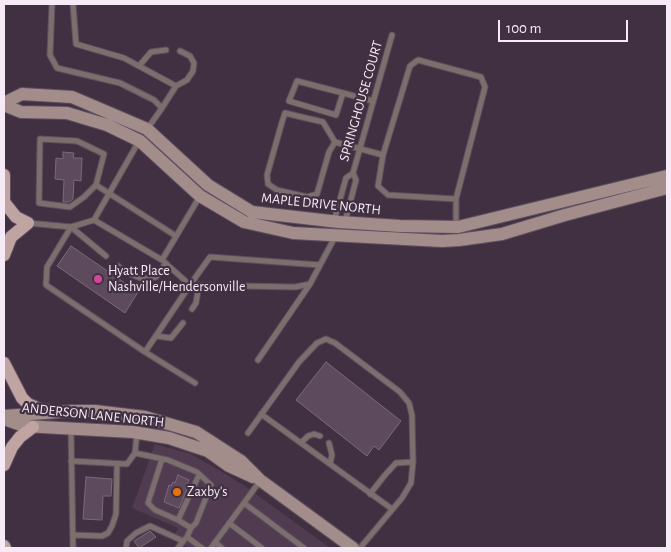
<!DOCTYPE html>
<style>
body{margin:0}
#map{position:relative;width:671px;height:552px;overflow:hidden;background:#413041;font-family:"Alegreya Sans",sans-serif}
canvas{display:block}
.frame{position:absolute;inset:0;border:5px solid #f5eaf5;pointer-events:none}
.scale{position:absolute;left:498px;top:20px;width:130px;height:22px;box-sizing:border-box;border:2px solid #f5eaf5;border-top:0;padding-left:6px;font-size:15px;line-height:18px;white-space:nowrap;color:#f5eaf5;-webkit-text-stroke:4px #413041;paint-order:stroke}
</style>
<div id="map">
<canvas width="671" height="552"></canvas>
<div class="frame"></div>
<div class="scale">100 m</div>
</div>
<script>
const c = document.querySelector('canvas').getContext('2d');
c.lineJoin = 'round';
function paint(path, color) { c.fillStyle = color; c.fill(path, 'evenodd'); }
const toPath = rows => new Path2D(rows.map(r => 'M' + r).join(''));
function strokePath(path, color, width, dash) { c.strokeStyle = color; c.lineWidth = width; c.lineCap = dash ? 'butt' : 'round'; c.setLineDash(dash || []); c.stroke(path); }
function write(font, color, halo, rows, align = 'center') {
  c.font = font + ' "Alegreya Sans",sans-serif'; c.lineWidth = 4.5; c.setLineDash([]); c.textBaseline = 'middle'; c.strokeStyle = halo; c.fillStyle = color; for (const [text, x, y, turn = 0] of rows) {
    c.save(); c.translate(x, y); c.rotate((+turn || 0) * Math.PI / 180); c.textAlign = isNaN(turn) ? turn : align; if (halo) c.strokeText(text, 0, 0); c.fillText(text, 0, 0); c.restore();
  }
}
paint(toPath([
 [155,444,191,454,222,472,245,486,330,548,188,548,175,534,178,528,132,508]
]), '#513b50');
const building = toPath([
 [63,152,74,153,73,158,82,158,81,181,74,180,73,199,69,202,63,202,64,180,55,179,56,158,63,159,63,152],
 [71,246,138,292,125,313,57,266,71,246],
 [326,362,401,421,379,450,374,446,367,456,296,400,326,362],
 [178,475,189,480,185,488,187,489,179,508,164,502,169,485,171,486,173,482,175,483,178,475],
 [86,477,112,479,111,496,103,496,102,520,83,519,86,477],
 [150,531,156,537,139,548,134,541,150,531]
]);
paint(building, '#5d4b5d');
strokePath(building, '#7c697c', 1);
const lane = toPath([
 [52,4,50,55,57,68,120,83,154,100,162,108,148,128],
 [73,4,76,44,124,58,176,86,162,108],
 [139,66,151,52,166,50],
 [176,86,187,80,193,71,194,63,190,56,180,51],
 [343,93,336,115,289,101,297,81,343,93,373,101],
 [335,142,329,152,317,194,307,197,277,190,268,184,267,175,282,122,285,113,293,115,323,122,335,142,383,155,378,186,388,195,456,199,456,226],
 [383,155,410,66,418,60,481,77,485,87,456,199],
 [353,173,392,35],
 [96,185,84,197,70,207,39,203,40,139,77,141,104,154,96,185,176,236],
 [200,196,162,260,190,285,210,257,320,265],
 [94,220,162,260],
 [334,221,346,178,353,173,356,180,345,222],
 [28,223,71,227,47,267,46,285,145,352,190,285,295,287,310,284,336,235],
 [71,227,94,220,139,141],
 [71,227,106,256],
 [118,266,125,272,143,279,156,277,166,263],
 [192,309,196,303,199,285],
 [156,336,171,338,183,323],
 [145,352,195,383],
 [258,360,310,284],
 [261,414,392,509],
 [71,430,73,548],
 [137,433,135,453,168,460,197,472,211,485,196,523,191,528,187,537,202,548],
 [248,433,299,362,317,343,326,339,335,343,400,392,409,403,412,415,413,462,411,483,402,498,360,548],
 [301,443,308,436,314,434,320,436],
 [329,443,332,455,330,464],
 [162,459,148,503,155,510,178,520,191,528],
 [71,461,127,464,135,453],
 [370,494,385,475,396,463,413,462],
 [244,503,304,548],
 [178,520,199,475],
 [229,523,262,548],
 [73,535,102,536,108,533,112,526,116,514,117,464],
 [215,542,222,548],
 [126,548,127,541,136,533,150,526,183,541],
 [178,548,185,539],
 [211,548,260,481]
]);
const secondary = toPath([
 [4,103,22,94,72,97,147,129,208,185,252,212,339,222,400,226,458,227,667,176],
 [4,105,21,112,67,113,107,125,140,141,200,196,244,222,293,233,442,241,459,240,502,234,565,215,667,188],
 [4,416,72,411,95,411,145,417,196,432,241,461,260,480,353,548],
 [4,419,24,426,133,432,169,438,208,451,229,466,253,477]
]);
const primary = toPath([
 [4,175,4,205],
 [4,202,16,217,28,223],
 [4,255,11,237,28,223],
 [4,363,22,398,28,404,37,408,56,412],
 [4,465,12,447,20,437,33,427],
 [4,546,5,548]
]);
strokePath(lane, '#5e4e5e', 7);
strokePath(secondary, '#5e4e5e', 14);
strokePath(primary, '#5e4e5e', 14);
strokePath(lane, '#7b6e6d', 5);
strokePath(secondary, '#a28d8b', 12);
strokePath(primary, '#bfa4a2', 12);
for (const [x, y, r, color] of [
 [98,279,5,"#d1479c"],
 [177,492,5,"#e8710a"]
]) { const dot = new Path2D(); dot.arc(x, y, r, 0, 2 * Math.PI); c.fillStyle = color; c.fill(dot); strokePath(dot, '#413041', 2); }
write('14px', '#f5eaf5', '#413041', [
 ["SPRINGHOUSE COURT",361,101,-74],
 ["MAPLE DRIVE NORTH",321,204,6],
 ["ANDERSON LANE NORTH",93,415,6]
]);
write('14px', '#f5eaf5', '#413041', [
 ["Hyatt Place",108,271],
 ["Nashville/Hendersonville",108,287],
 ["Zaxby's",187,492]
], 'left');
</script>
